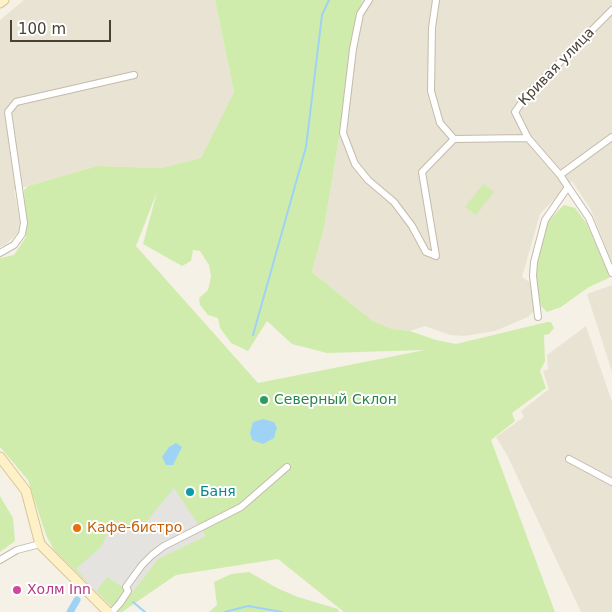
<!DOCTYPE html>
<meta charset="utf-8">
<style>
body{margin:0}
#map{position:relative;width:612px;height:612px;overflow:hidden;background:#f5f1e7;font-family:"DejaVu Sans",sans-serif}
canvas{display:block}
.scale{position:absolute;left:10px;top:20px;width:101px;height:22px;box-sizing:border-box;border:2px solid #494135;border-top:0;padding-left:6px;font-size:15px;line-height:18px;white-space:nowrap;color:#494135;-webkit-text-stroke:4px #fff;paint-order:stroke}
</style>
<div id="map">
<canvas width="612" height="612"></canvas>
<div class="scale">100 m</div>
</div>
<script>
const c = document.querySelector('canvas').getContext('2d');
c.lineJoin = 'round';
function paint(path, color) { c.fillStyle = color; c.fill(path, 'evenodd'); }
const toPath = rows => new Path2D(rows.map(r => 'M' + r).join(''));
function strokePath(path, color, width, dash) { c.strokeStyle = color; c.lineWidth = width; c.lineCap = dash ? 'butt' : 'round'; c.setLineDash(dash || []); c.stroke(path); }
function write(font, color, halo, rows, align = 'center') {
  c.font = font + ' "DejaVu Sans",sans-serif'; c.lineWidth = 4; c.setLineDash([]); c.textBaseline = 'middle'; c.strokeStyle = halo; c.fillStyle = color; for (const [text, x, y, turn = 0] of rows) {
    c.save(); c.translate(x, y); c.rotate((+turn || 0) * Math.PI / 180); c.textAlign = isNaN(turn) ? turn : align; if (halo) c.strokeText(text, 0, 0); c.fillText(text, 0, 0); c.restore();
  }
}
paint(toPath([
 [24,0,215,0,234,92,201,158,161,168,97,166,14,190,20,222,18,233,5,245,0,247,0,20],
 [362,0,612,0,612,263,590,208,572,181,540,214,522,277,531,283,534,311,528,317,495,331,464,336,450,335,425,326,410,331,392,329,373,321,312,272,324,228],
 [612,285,612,372,587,294],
 [586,326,612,402,612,612,581,612,507,455,496,437,524,417,521,411,549,389,543,371,548,369,547,355]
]), '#e9e3d4');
paint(toPath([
 [215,0,362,0,324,228,312,272,373,321,392,329,410,331,436,340,456,344,547,322,551,322,554,328,549,334,544,335,545,361,540,371,546,388,512,413,515,421,491,440,555,612,344,612,278,559,176,575,122,612,117,612,54,550,46,535,28,480,0,447,0,258,14,255,26,237,24,190,28,186,97,166,161,168,201,158,234,92],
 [157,192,143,244,182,266,191,261,193,250,200,251,209,265,211,277,208,290,199,298,200,305,208,315,218,318,220,328,231,343,248,351,267,321,292,344,327,353,425,350,258,383,136,246],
 [483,184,494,192,476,215,465,207],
 [564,205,575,208,587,224,610,276,609,278,589,287,561,307,547,312,541,306,534,275,536,263,548,221],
 [0,496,13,518,15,541,0,552],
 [249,572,277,588,298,597,338,609,339,612,209,612,217,605,214,582,231,574]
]), '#d0ecac');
paint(toPath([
 [174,488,206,536,158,559,132,593,107,577,96,592,76,569,101,547,107,535,119,520,138,532]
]), '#e5e3df');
paint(toPath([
 [263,419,274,422,277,428,274,438,263,444,252,440,250,433,253,422],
 [176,443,182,447,173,465,166,465,162,457,169,447]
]), '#9ed3f6');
strokePath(toPath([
 [253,335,306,147,322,15,329,0],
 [133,602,145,612],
 [225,612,248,606,282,612]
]), '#9ed3f6', 2);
strokePath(toPath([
 [70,612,77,600]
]), '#9ed3f6', 7);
const street = toPath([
 [369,0,360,14,353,49,343,133,355,164,368,180,394,202,412,226,426,252,436,256,422,172,454,139,528,138],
 [436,0,432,28,431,91,440,123,454,139],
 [612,10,527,95,515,112,528,138,560,175,589,218,612,273],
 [560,175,612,137],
 [0,253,14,245,22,234,24,223,8,112,16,102,134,75],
 [538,317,533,276,534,262,545,220,568,187],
 [569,459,612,482],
 [0,560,17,550,40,544],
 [112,612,120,603,128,591,126,587,142,565,152,555,164,546,241,507,287,467]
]);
const secondary = toPath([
 [0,3,4,0],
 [0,457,26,491,40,544,108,612]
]);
strokePath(street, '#c4bbab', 8);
strokePath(secondary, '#d9c593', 11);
strokePath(street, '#fff', 6);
strokePath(secondary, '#fff1c7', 9);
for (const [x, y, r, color] of [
 [264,400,5,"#2e9e5b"],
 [190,492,5,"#0f9aa8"],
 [77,528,5,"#e8710a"],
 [17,590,5,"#d1479c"]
]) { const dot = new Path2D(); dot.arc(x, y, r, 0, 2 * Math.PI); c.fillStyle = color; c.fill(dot); strokePath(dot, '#fff', 2); }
write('14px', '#494135', '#fff', [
 ["Кривая улица",557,67,-46]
]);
write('14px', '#27864d', '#fff', [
 ["Северный Склон",274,400]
], 'left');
write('14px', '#0d838f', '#fff', [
 ["Баня",200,492]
], 'left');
write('14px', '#c56008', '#fff', [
 ["Кафе-бистро",87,528]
], 'left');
write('14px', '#b23c85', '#fff', [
 ["Холм Inn",27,590]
], 'left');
</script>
